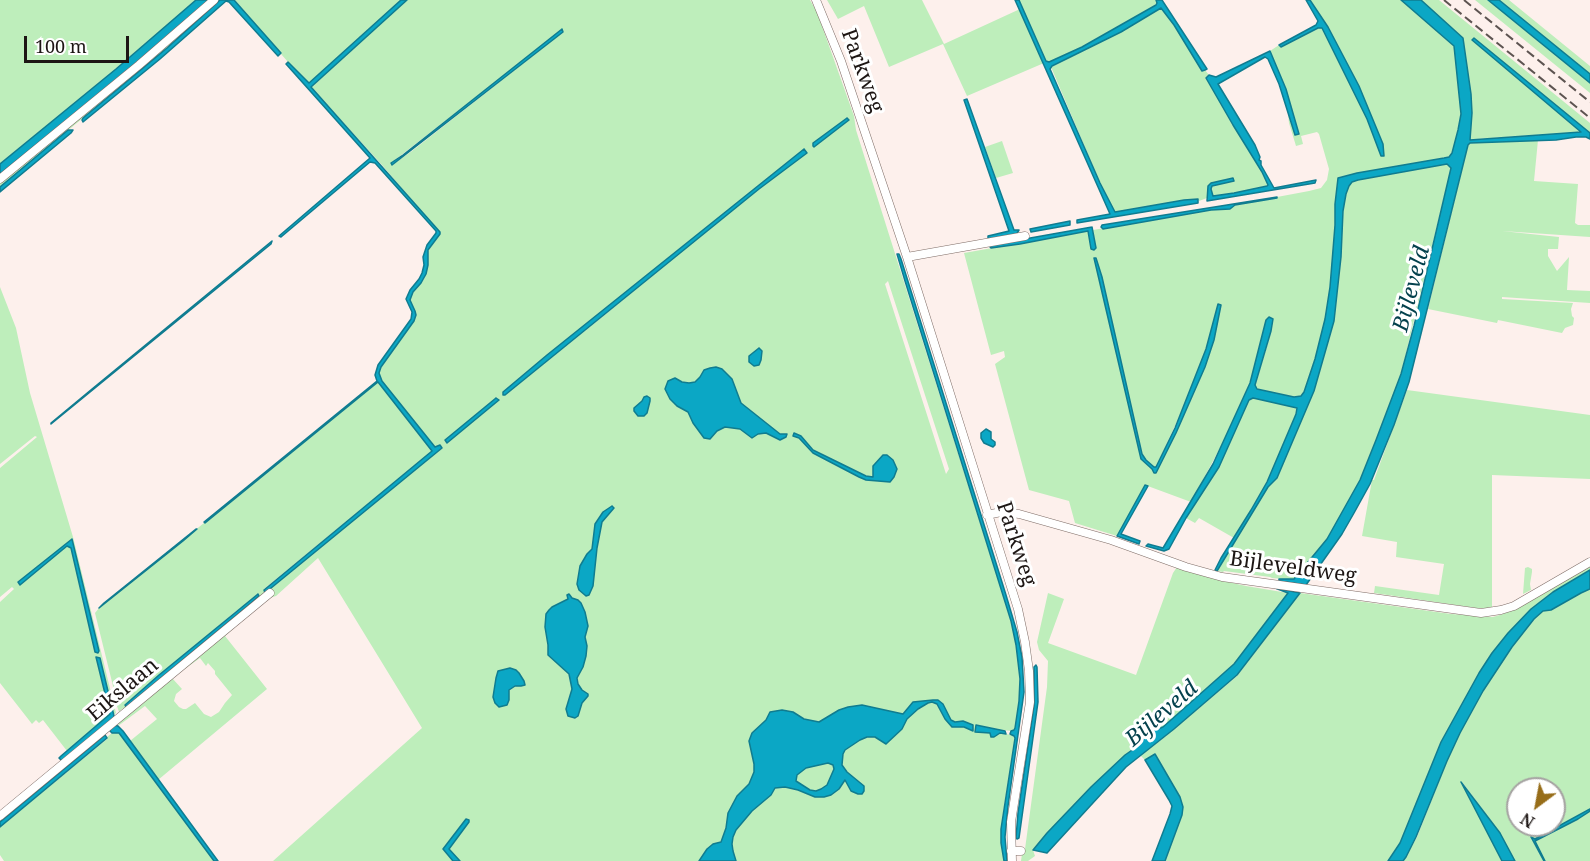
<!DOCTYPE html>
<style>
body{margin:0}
#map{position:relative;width:1590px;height:861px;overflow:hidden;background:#fdf0ec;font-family:"Noto Serif",serif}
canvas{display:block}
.north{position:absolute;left:1506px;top:777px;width:60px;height:60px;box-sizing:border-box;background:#fff;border:2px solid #a5a2a1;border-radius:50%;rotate:212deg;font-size:16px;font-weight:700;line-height:24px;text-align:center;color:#1d1614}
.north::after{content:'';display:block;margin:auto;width:21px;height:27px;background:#976d19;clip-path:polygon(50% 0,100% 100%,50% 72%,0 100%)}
.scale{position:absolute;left:24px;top:36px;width:105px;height:27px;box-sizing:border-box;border:3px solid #1d1614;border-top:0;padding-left:8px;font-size:18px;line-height:21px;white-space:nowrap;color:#1d1614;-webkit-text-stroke:4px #fff;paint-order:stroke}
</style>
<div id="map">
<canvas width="1590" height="861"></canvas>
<div class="north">N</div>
<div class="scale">100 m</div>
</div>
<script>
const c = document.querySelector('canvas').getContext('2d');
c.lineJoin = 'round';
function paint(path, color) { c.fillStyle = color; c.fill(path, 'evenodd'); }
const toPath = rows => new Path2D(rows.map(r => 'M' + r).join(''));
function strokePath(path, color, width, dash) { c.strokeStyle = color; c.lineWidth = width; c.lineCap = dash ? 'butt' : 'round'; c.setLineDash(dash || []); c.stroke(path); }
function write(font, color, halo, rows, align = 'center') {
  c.font = font + ' "Noto Serif",serif'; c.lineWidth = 6; c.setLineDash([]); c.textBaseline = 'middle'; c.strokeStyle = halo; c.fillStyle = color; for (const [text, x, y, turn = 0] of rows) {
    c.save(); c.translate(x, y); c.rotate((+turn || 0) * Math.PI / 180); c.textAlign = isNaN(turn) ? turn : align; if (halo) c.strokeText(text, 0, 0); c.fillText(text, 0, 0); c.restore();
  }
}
paint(toPath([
 [0,0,196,0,116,69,0,164],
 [209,0,220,0,167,48,0,187,0,174,122,75],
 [234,0,401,0,309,83,288,62],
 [407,0,810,0,817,12,854,116,856,130,1011,621,1016,645,1020,679,1019,701,1015,728,1013,731,1000,730,998,735,1000,733,1012,735,1015,738,1003,813,1001,843,1004,861,273,861,422,728,318,558,276,596,266,599,225,636,267,689,158,780,130,741,157,719,145,706,118,726,123,708,119,712,117,706,113,686,95,613,99,608,378,382,432,451,264,589,265,593,442,448,440,445,435,448,382,381,379,373,381,367,416,315,410,300,413,292,424,279,428,265,428,250,440,234,382,165,311,87],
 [562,30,563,32,412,151,392,165,391,163],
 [805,150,607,313,505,395,504,395,503,392,547,355,709,225],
 [888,281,949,469,946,474,885,284],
 [258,596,199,647,125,705,236,611],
 [200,658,206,666,208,663,215,671,215,674,232,695,225,703,219,712,211,717,204,714,195,703,186,709,183,709,179,707,174,701,176,694,182,689,172,678],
 [827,0,922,0,944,44,1020,9,1044,63,967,96,943,44,889,67,864,6,838,19],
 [1019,0,1156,0,1157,3,1157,5,1082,47,1049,62,1046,61],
 [1310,0,1401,0,1454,46,1461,114,1454,148,1449,157,1444,158,1340,177,1335,204,1335,225,1330,287,1325,319,1315,359,1304,392,1301,396,1294,397,1280,395,1257,389,1255,385,1268,343,1273,319,1266,320,1250,383,1227,435,1191,502,1145,485,1117,536,1075,523,1069,501,1029,490,995,364,1005,357,1004,351,991,355,964,253,1088,231,1091,249,1096,248,1093,230,1211,210,1230,209,1235,205,1276,198,1277,197,1309,191,1321,188,1327,180,1329,169,1319,134,1317,132,1301,136,1303,144,1296,146,1289,123,1288,114,1295,135,1299,134,1286,89,1270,51,1279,45,1281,47,1318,28,1322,28,1325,32,1367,119,1381,156,1384,156,1328,27],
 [1095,258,1102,277,1142,454,1146,460,1154,467,1156,467,1185,404,1206,349,1218,305,1214,340,1205,367,1176,433,1156,473,1154,473,1152,469,1141,459],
 [1421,0,1439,0,1590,123,1590,133,1474,38,1581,132,1478,139,1470,140,1469,139,1472,113,1471,94,1463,38],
 [1475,0,1488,0,1590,83,1590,93],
 [1499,0,1509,0,1590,66,1590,74],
 [1161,8,1174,25,1202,71,1205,70,1209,75,1206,78,1269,184,1267,186,1234,193,1212,196,1211,189,1212,186,1234,181,1233,178,1211,183,1207,198,1199,201,1198,199,1184,200,1115,212,1100,183,1051,67,1083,50,1121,32],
 [1538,140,1534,181,1578,184,1575,223,1578,225,1590,225,1590,237,1502,231,1559,237,1558,249,1548,249,1548,256,1557,271,1569,257,1567,290,1590,291,1590,303,1502,297,1502,299,1573,303,1571,309,1572,316,1574,318,1573,325,1565,328,1562,333,1498,320,1497,323,1428,309,1468,145,1470,143],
 [1002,141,1013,173,996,178,985,147],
 [1447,164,1451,168,1401,374,1389,407,1360,480,1342,514,1327,539,1294,580,1272,578,1270,577,1224,571,1223,572,1217,571,1268,487,1277,478,1314,391,1334,321,1341,257,1343,211,1346,194,1349,186,1352,182,1358,180],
 [0,287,16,328,30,393,73,537,116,713,113,715,100,658,97,657,110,714,108,717,67,751,43,720,39,723,36,720,32,724,0,683,0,602,14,589,12,587,0,597,0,468,37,437,35,436,0,464],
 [72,540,77,564,99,650,71,548,67,546],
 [1407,390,1590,415,1590,479,1492,475,1492,608,1476,608,1374,593,1375,586,1439,595,1444,564,1396,557,1397,542,1362,536,1372,480,1374,480],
 [1253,398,1295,407,1298,409,1267,482,1234,538,1199,518,1195,523,1186,518,1219,467,1249,400],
 [1590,564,1590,570,1579,576,1531,609,1508,633,1492,653,1479,673,1441,742,1400,843,1388,861,1165,861,1182,815,1183,807,1180,797,1155,755,1145,760,1140,755,1161,740,1237,676,1300,593,1451,614,1493,617,1503,614,1519,607],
 [1177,567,1219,580,1246,586,1288,593,1234,664,1163,727,1158,729,1153,727,1135,748,1125,755,1047,833,1033,850,1035,856,1028,861,1021,861,1022,854,1025,849,1047,687,1048,661,1039,650,1037,642,1048,593,1064,599,1048,643,1136,675,1173,573],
 [1528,567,1532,569,1532,572,1530,584,1531,590,1523,594,1525,568],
 [1590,589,1590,809,1535,839,1531,838,1544,861,1515,861,1500,833,1462,782,1502,861,1403,861,1417,837,1447,761,1460,733,1483,691,1512,647,1534,619,1543,611],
 [1518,789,1554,789,1554,825,1518,825],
 [112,733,119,733,214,861,4,861,0,855,0,827,107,739,107,737],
 [1590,811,1590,861,1545,861,1535,841]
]), '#beeebb');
const water = toPath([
 [196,0,209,0,122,75,0,174,0,164,116,69,196,0],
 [220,0,234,0,281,53,278,56,229,2,226,1,160,59,83,122,82,120,83,118,167,48,220,0],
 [401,0,407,0,311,87,440,232,440,234,428,250,428,265,426,274,421,283,413,292,410,300,415,311,416,315,414,321,381,367,379,373,382,381,435,447,440,445,442,448,265,593,264,590,432,451,378,382,205,523,204,522,377,381,375,375,378,365,411,319,412,312,406,299,410,290,419,279,422,273,424,265,423,257,427,245,436,233,436,231,375,163,370,162,281,237,279,236,370,158,286,64,288,62,309,83,401,0],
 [1015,0,1019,0,1046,61,1049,62,1082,47,1156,5,1157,3,1156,0,1162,0,1207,69,1205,70,1202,71,1174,25,1161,8,1121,32,1052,66,1050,69,1100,183,1115,212,1184,200,1198,199,1198,203,1077,223,1077,220,1110,214,1015,0],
 [1306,0,1310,0,1328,27,1359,86,1383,144,1384,156,1381,156,1367,119,1322,28,1318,28,1281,47,1279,45,1316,25,1318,21,1306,0],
 [1401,0,1421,0,1463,38,1471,94,1472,113,1470,140,1581,132,1472,40,1474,38,1590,133,1590,139,1586,137,1576,137,1556,140,1470,143,1468,145,1409,382,1394,425,1370,484,1354,513,1342,534,1306,585,1279,581,1279,579,1294,579,1327,539,1360,480,1376,440,1401,374,1414,326,1451,168,1447,164,1358,180,1352,182,1349,186,1346,194,1343,211,1341,257,1334,321,1314,391,1277,478,1268,487,1217,571,1215,570,1221,558,1251,510,1267,482,1296,414,1297,408,1253,398,1249,400,1219,467,1186,518,1169,549,1164,551,1146,546,1148,544,1163,548,1213,464,1250,383,1266,320,1269,317,1273,319,1271,331,1255,385,1257,389,1294,397,1301,396,1304,392,1315,359,1325,319,1330,287,1335,225,1335,204,1338,178,1357,173,1444,158,1449,157,1452,153,1458,130,1461,114,1454,46,1401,0],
 [1488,0,1499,0,1590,74,1590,83,1488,0],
 [562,29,563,32,392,165,391,163,403,155,562,29],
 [1270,51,1286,89,1299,134,1295,135,1279,84,1268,59,1265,57,1218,84,1255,145,1260,157,1259,160,1261,161,1261,165,1274,188,1316,180,1315,183,1207,201,1208,186,1211,183,1233,178,1234,181,1212,186,1211,189,1213,196,1234,193,1267,186,1268,185,1262,172,1233,125,1206,78,1209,75,1216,77,1270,51],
 [967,99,1014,230,1019,230,1016,235,989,239,988,238,988,236,1009,231,964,100,967,99],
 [847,118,849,120,814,147,813,146,813,143,847,118],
 [68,130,73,130,71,133,0,192,0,187,68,130],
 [804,149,807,153,759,189,505,395,503,395,503,392,547,355,804,149],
 [1277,197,1277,198,1235,205,1230,209,1211,210,1103,229,1101,227,1102,225,1277,197],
 [1070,221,1070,225,1031,232,1030,229,1070,221],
 [1092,227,1096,248,1094,250,1091,249,1088,231,1020,244,991,248,990,247,991,245,1092,227],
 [272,241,271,244,51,424,51,423,92,389,272,241],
 [897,254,899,254,901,259,1006,595,1017,632,1022,657,1024,692,1008,806,1005,837,1007,861,1004,861,1001,843,1001,829,1015,738,1014,736,1010,734,1011,731,1014,730,1015,728,1019,701,1020,679,1016,645,1011,621,905,281,897,254],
 [1094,258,1096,258,1102,277,1142,454,1146,460,1154,467,1156,467,1175,428,1206,349,1218,304,1221,305,1214,340,1205,367,1176,433,1156,473,1154,473,1152,469,1141,459,1094,258],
 [759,348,762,351,761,360,759,365,754,366,749,362,749,356,759,348],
 [716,367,722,369,732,379,741,403,780,434,787,434,786,437,780,440,766,433,758,434,752,438,740,429,725,427,717,431,710,439,704,438,693,423,688,412,677,406,670,399,665,389,668,381,675,378,682,382,689,383,695,382,700,377,704,370,710,368,716,367],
 [647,396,650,398,650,401,647,413,644,416,638,416,634,411,634,408,642,401,644,397,647,396],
 [496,398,499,400,447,443,445,440,496,398],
 [986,429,991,432,991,439,995,442,995,445,993,447,984,443,981,438,981,433,986,429],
 [794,433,801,436,813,450,866,476,873,477,873,466,883,455,887,455,893,460,897,469,894,477,890,482,866,480,859,477,813,453,799,438,793,436,794,433],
 [1145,485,1148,486,1121,534,1140,541,1139,544,1117,536,1145,485],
 [612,506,614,508,602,522,597,548,593,586,589,595,586,596,579,590,577,584,580,566,587,554,592,549,595,524,603,512,612,506],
 [196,529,197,529,183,541,99,608,104,603,196,529],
 [72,539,99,651,98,653,95,652,71,548,67,546,20,585,18,582,72,539],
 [1590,570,1590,589,1581,593,1551,610,1543,611,1534,619,1512,647,1483,691,1460,733,1447,761,1416,837,1406,857,1403,861,1388,861,1400,843,1441,742,1479,673,1492,653,1508,633,1531,609,1553,592,1590,570],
 [1275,588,1300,593,1237,675,1174,729,1126,767,1047,853,1033,850,1047,833,1091,787,1125,755,1135,748,1153,726,1158,729,1163,727,1234,664,1288,593,1275,588],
 [258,594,259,596,251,603,126,707,125,705,159,675,258,594],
 [569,594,572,598,578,600,581,603,585,612,588,626,585,637,587,646,586,656,583,667,577,678,578,684,582,690,588,694,588,696,582,703,578,716,575,718,568,716,566,709,572,689,569,674,548,655,548,645,545,627,546,614,549,610,552,607,568,599,567,595,569,594],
 [96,657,100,658,114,716,113,719,64,760,61,760,59,758,61,756,110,714,96,657],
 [1036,665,1037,667,1038,702,1019,838,1017,839,1016,838,1018,813,1034,706,1034,667,1036,665],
 [510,668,516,670,519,673,524,681,525,685,521,686,515,686,509,690,509,700,507,705,499,707,495,703,493,697,496,678,498,671,510,668],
 [933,700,938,700,943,704,951,720,955,722,963,721,973,725,973,731,964,727,952,727,945,719,937,704,932,702,928,703,918,709,907,719,902,729,886,744,875,737,867,737,860,740,845,750,843,754,842,765,847,772,864,786,864,791,862,794,858,794,851,791,845,780,839,789,831,795,824,797,815,797,798,790,785,787,775,788,771,795,752,811,736,830,733,837,732,844,733,851,736,861,699,861,707,849,713,844,721,842,726,828,728,813,737,796,749,784,754,772,754,764,749,741,752,733,766,720,770,712,782,710,793,712,804,719,819,722,839,710,848,707,862,705,903,714,913,702,933,700],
 [828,763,833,765,834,769,827,785,821,789,816,791,810,790,796,781,797,775,806,768,828,763],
 [114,725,118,726,123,731,218,861,214,861,119,733,112,733,110,731,110,728,114,725],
 [976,725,1005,731,1006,734,1000,733,994,737,991,737,990,733,975,732,976,725],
 [105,735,107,738,0,827,0,822,105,735],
 [1155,754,1180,797,1183,807,1182,815,1165,861,1152,861,1170,814,1172,806,1169,800,1145,760,1155,754],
 [1461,782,1500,833,1515,861,1502,861,1461,782],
 [1590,809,1590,811,1578,819,1535,841,1545,861,1544,861,1531,837,1535,839,1590,809],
 [466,819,469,820,469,822,449,849,460,861,453,861,443,849,466,819]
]);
paint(water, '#0ba7c5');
strokePath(water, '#107c90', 1.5);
const minor = toPath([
 [816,0,841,61,907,257,1018,609,1025,642,1029,671,1030,702,1011,822,1012,861],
 [0,179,139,65,214,0],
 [907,257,1025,236],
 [987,515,1001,512,1019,514,1111,540,1186,567,1222,577,1481,613,1501,610,1514,606,1590,562],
 [0,816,270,593],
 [1011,851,1021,851]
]);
strokePath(minor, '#7f6d67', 9);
strokePath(minor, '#fff', 8);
strokePath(toPath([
 [1444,0,1590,118],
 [1464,0,1590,102]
]), '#5d5451', 2, [9, 4.5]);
write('21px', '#1d1614', '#fff', [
 ["Parkweg",862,71,70],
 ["Parkweg",1016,544,72],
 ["Bijleveldweg",1293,568,8],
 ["Eikslaan",123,690,-40]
]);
write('italic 22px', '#04414d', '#fff', [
 ["Bijleveld",1412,289,-75],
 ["Bijleveld",1162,714,-41]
]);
</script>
